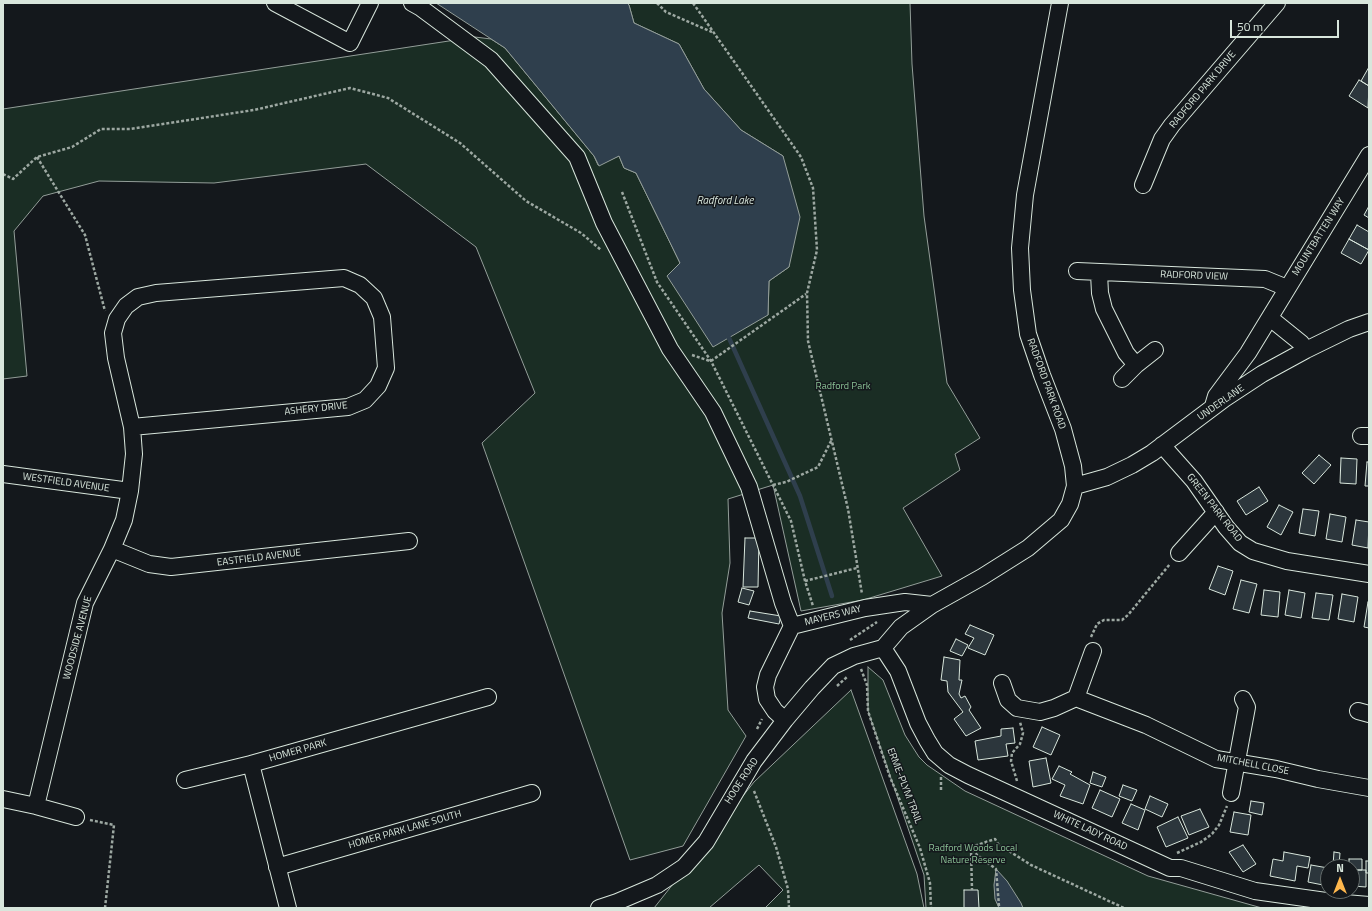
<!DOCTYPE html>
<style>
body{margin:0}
#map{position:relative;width:1372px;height:911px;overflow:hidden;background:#14181c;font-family:"Titillium Web",sans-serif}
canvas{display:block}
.frame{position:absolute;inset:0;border:4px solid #d8e6dc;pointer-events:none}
.north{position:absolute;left:1320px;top:859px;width:40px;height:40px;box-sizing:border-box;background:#14181c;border:1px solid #626a69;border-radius:50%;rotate:0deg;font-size:11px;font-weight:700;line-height:16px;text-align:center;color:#d8e6dc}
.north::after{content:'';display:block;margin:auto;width:14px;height:18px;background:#ffb74d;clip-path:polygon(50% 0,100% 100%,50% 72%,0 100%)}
.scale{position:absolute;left:1230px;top:20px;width:109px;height:18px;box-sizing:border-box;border:2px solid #d8e6dc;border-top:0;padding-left:5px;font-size:12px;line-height:14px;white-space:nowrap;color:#d8e6dc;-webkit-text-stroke:3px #14181c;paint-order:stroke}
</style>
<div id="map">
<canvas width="1372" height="911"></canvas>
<div class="frame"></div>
<div class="north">N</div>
<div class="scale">50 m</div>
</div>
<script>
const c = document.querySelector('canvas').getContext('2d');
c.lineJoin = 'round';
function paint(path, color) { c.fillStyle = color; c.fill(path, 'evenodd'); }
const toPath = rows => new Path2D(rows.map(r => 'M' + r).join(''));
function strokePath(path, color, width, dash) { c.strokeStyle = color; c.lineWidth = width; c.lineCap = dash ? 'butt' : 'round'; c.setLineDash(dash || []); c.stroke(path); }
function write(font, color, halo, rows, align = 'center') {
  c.font = font + ' "Titillium Web",sans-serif'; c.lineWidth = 3; c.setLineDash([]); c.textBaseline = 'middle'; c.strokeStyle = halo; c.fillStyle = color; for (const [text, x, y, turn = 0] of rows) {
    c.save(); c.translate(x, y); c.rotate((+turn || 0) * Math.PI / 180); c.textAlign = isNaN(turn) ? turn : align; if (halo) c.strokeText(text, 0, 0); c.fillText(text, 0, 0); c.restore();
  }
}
const green = toPath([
 [627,3,910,3,912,64,924,216,947,383,980,438,955,454,960,470,903,508,942,576,863,600,801,611,773,485,728,499,730,563,722,613,728,710,746,736,683,846,630,860,482,443,535,393,476,247,366,164,214,183,99,181,43,196,14,231,27,376,3,379,3,109,475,37,491,39,505,48,594,156,598,165,619,156,624,168,636,173,680,263,768,315,769,281,789,267,783,156,741,130,704,89,679,44,634,23,629,5,627,3],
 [868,667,883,680,905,735,919,757,927,765,965,791,1148,876,1262,908,926,908,924,875,868,711,868,667],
 [851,690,917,874,924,908,765,908,783,890,759,865,709,908,654,908,754,782,851,690]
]);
paint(green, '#1a2d24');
strokePath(green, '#939e99', 1);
const water = toPath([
 [436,3,627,3,629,5,634,23,679,44,704,89,741,130,783,156,800,217,789,267,769,281,768,315,713,347,667,276,680,263,636,173,624,168,619,156,599,166,594,156,505,48,436,3],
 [996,869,1007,881,1021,903,1023,908,999,908,995,899,994,885,996,869]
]);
paint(water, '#2f3f4d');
strokePath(water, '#939e99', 1);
strokePath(toPath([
 [729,338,800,496,832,596]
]), '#2f3f4d', 4.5);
const building = toPath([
 [1369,67,1369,86,1361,81,1369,67],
 [1359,80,1369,86,1368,108,1349,96,1359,80],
 [1369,206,1369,218,1364,215,1369,206],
 [1357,225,1369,232,1369,250,1349,239,1357,225],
 [1349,239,1369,250,1361,264,1341,253,1349,239],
 [1319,455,1331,465,1314,484,1302,473,1319,455],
 [1341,458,1357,459,1356,484,1340,483,1341,458],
 [1367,462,1369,462,1369,486,1365,486,1367,462],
 [1259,487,1268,501,1246,515,1237,501,1259,487],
 [1279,505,1293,512,1281,535,1267,527,1279,505],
 [1303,509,1319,511,1315,536,1299,533,1303,509],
 [1330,514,1346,517,1342,542,1326,539,1330,514],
 [1356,520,1369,522,1368,548,1352,545,1356,520],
 [745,538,759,538,758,587,743,587,745,538],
 [1218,566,1233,571,1225,595,1209,589,1218,566],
 [1241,580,1257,584,1249,613,1233,609,1241,580],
 [742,588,754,591,749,605,738,602,742,588],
 [1264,590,1280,592,1278,617,1261,615,1264,590],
 [1289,590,1305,593,1301,618,1285,615,1289,590],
 [1316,593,1333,595,1329,620,1312,618,1316,593],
 [1342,594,1358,597,1354,622,1338,619,1342,594],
 [1368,602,1369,602,1369,628,1364,627,1368,602],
 [750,611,781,616,779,624,748,618,750,611],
 [970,625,994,635,985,655,968,648,974,638,965,634,970,625],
 [956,639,968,645,962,656,950,651,956,639],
 [944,657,960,660,959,680,962,680,959,694,961,698,965,696,971,707,969,710,981,728,966,736,954,719,963,712,948,692,947,681,941,680,944,657],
 [1042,727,1060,735,1051,755,1033,747,1042,727],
 [1013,728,1015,743,1006,744,1008,756,978,760,975,741,1001,736,1001,729,1013,728],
 [1046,758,1051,783,1033,787,1029,761,1046,758],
 [1059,766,1072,772,1070,774,1090,785,1083,804,1060,796,1065,785,1052,779,1059,766],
 [1093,772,1106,777,1102,787,1090,783,1093,772],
 [1123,785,1137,790,1132,801,1119,796,1123,785],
 [1100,790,1120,799,1112,817,1092,808,1100,790],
 [1150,796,1168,804,1162,817,1145,809,1150,796],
 [1251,801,1264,803,1262,815,1249,812,1251,801],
 [1131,804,1145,810,1138,830,1122,823,1131,804],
 [1200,809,1209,827,1189,835,1181,816,1200,809],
 [1234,812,1251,815,1248,835,1230,832,1234,812],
 [1178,817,1188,838,1166,847,1157,827,1178,817],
 [1243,845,1256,864,1243,872,1229,852,1243,845],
 [1284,852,1310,857,1308,868,1297,866,1295,881,1270,876,1273,859,1283,861,1284,852],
 [1334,852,1340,853,1339,865,1333,865,1334,852],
 [1349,859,1362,859,1362,870,1352,870,1352,867,1349,867,1349,859],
 [1366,861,1369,861,1369,873,1366,873,1366,861],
 [1311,865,1328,868,1328,886,1308,882,1311,865],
 [1352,870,1366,870,1366,887,1352,886,1352,870],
 [964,890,978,890,979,908,964,908,964,890]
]);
paint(building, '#2c363c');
strokePath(building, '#d8e6dc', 1);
const minor = toPath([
 [275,3,350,43,370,3],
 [412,3,421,8,491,60,577,157,604,223,670,349,713,412,749,487,783,603,792,626],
 [1143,185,1162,139,1172,125,1277,3],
 [1077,271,1265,279,1287,288],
 [1099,273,1100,293,1104,309,1126,353,1136,365,1122,379],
 [1270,318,1301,343,1306,350],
 [1136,365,1155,350],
 [1213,406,1216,396,1248,353,1369,155],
 [1361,436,1369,436],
 [1162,445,1194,481,1226,527,1240,543,1253,551,1287,561,1369,574],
 [3,474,130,491],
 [1075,486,1107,477,1132,465,1152,453,1224,399,1262,374,1306,350,1349,329,1369,322],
 [112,549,149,564,171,567,409,541],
 [1179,553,1216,512],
 [883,648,901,627,932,605,982,577,1028,548,1061,520,1070,504,1075,486,1073,466,1063,429,1042,375,1028,334,1022,290,1020,248,1025,195,1060,3],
 [883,648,898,671,918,723,927,740,935,753,949,765,968,775,1170,868,1181,868,1255,891,1333,902,1369,905],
 [1002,683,1008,700,1017,708,1040,712,1054,708,1076,698,1146,725,1216,759,1276,769,1318,779,1369,788],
 [1076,698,1093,651],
 [1358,711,1369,714],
 [785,720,775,711,767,699,765,687,768,675,792,626,865,608,905,602,932,605],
 [185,780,251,764],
 [1231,793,1247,707,1243,699],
 [3,799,36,806,76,817],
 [36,806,85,603,112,549,124,520,130,491,134,454,132,427,116,358,113,333,117,319,126,306,138,297,156,293,344,278,360,285,374,298,382,317,386,368,378,386,365,400,348,407,132,427],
 [277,867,532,793],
 [288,908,251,764,488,697],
 [599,908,617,902,657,885,684,867,706,842,754,761,785,720,812,688,833,666,854,656,883,648]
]);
strokePath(minor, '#d8e6dc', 18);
strokePath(toPath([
 [657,3,666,12,712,32],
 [693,3,801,157,813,188,817,250,807,293,808,341,848,509,862,594],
 [37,157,85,235,105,311],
 [3,174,13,179,37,157,72,147,101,129,130,129,254,110,350,88,388,98,460,143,526,201,581,233,601,250],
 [622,192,657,282,711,361,791,521,805,581,813,606],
 [692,355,710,361],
 [711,361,806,294],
 [773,485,786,482,818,467,831,441],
 [805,581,857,568],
 [1091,637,1097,624,1104,620,1122,620,1128,615,1170,564],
 [850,640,877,622],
 [861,669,867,685,868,711,890,777,920,848,930,883,931,908],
 [837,686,847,677],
 [757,729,762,719],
 [941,777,941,790],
 [1017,781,1011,761,1012,753,1020,744,1023,733,1020,722],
 [754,791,776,847,788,889,789,908],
 [90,820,114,825,105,908],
 [971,848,972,890],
 [1177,853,1201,842,1212,834,1219,825,1227,806],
 [999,906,996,869,977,855,971,847,995,839,998,844,1031,865,1124,908]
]), '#9da8a2', 2.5, [3, 2]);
strokePath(minor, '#14181c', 16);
write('10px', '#d8e6dc', '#14181c', [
 ["RADFORD PARK DRIVE",1203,90,-50],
 ["MOUNTBATTEN WAY",1319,237,-58],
 ["RADFORD VIEW",1194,276,2],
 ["RADFORD PARK ROAD",1046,384,70],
 ["UNDERLANE",1221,403,-35],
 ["ASHERY DRIVE",316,409,-6],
 ["WESTFIELD AVENUE",66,483,8],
 ["GREEN PARK ROAD",1214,508,52],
 ["EASTFIELD AVENUE",259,558,-7],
 ["MAYERS WAY",833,616,-14],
 ["WOODSIDE AVENUE",78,638,-75],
 ["HOMER PARK",298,751,-16],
 ["MITCHELL CLOSE",1253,765,11],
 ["HOOE ROAD",742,781,-57],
 ["ERME-PLYM TRAIL",904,786,69],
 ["HOMER PARK LANE SOUTH",405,830,-16],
 ["WHITE LADY ROAD",1090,831,25]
]);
write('10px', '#8ac095', '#14181c', [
 ["Radford Park",843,387],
 ["Radford Woods Local",973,849],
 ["Nature Reserve",973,861]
]);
write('italic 11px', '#d8e6dc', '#14181c', [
 ["Radford Lake",725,201]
]);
</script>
